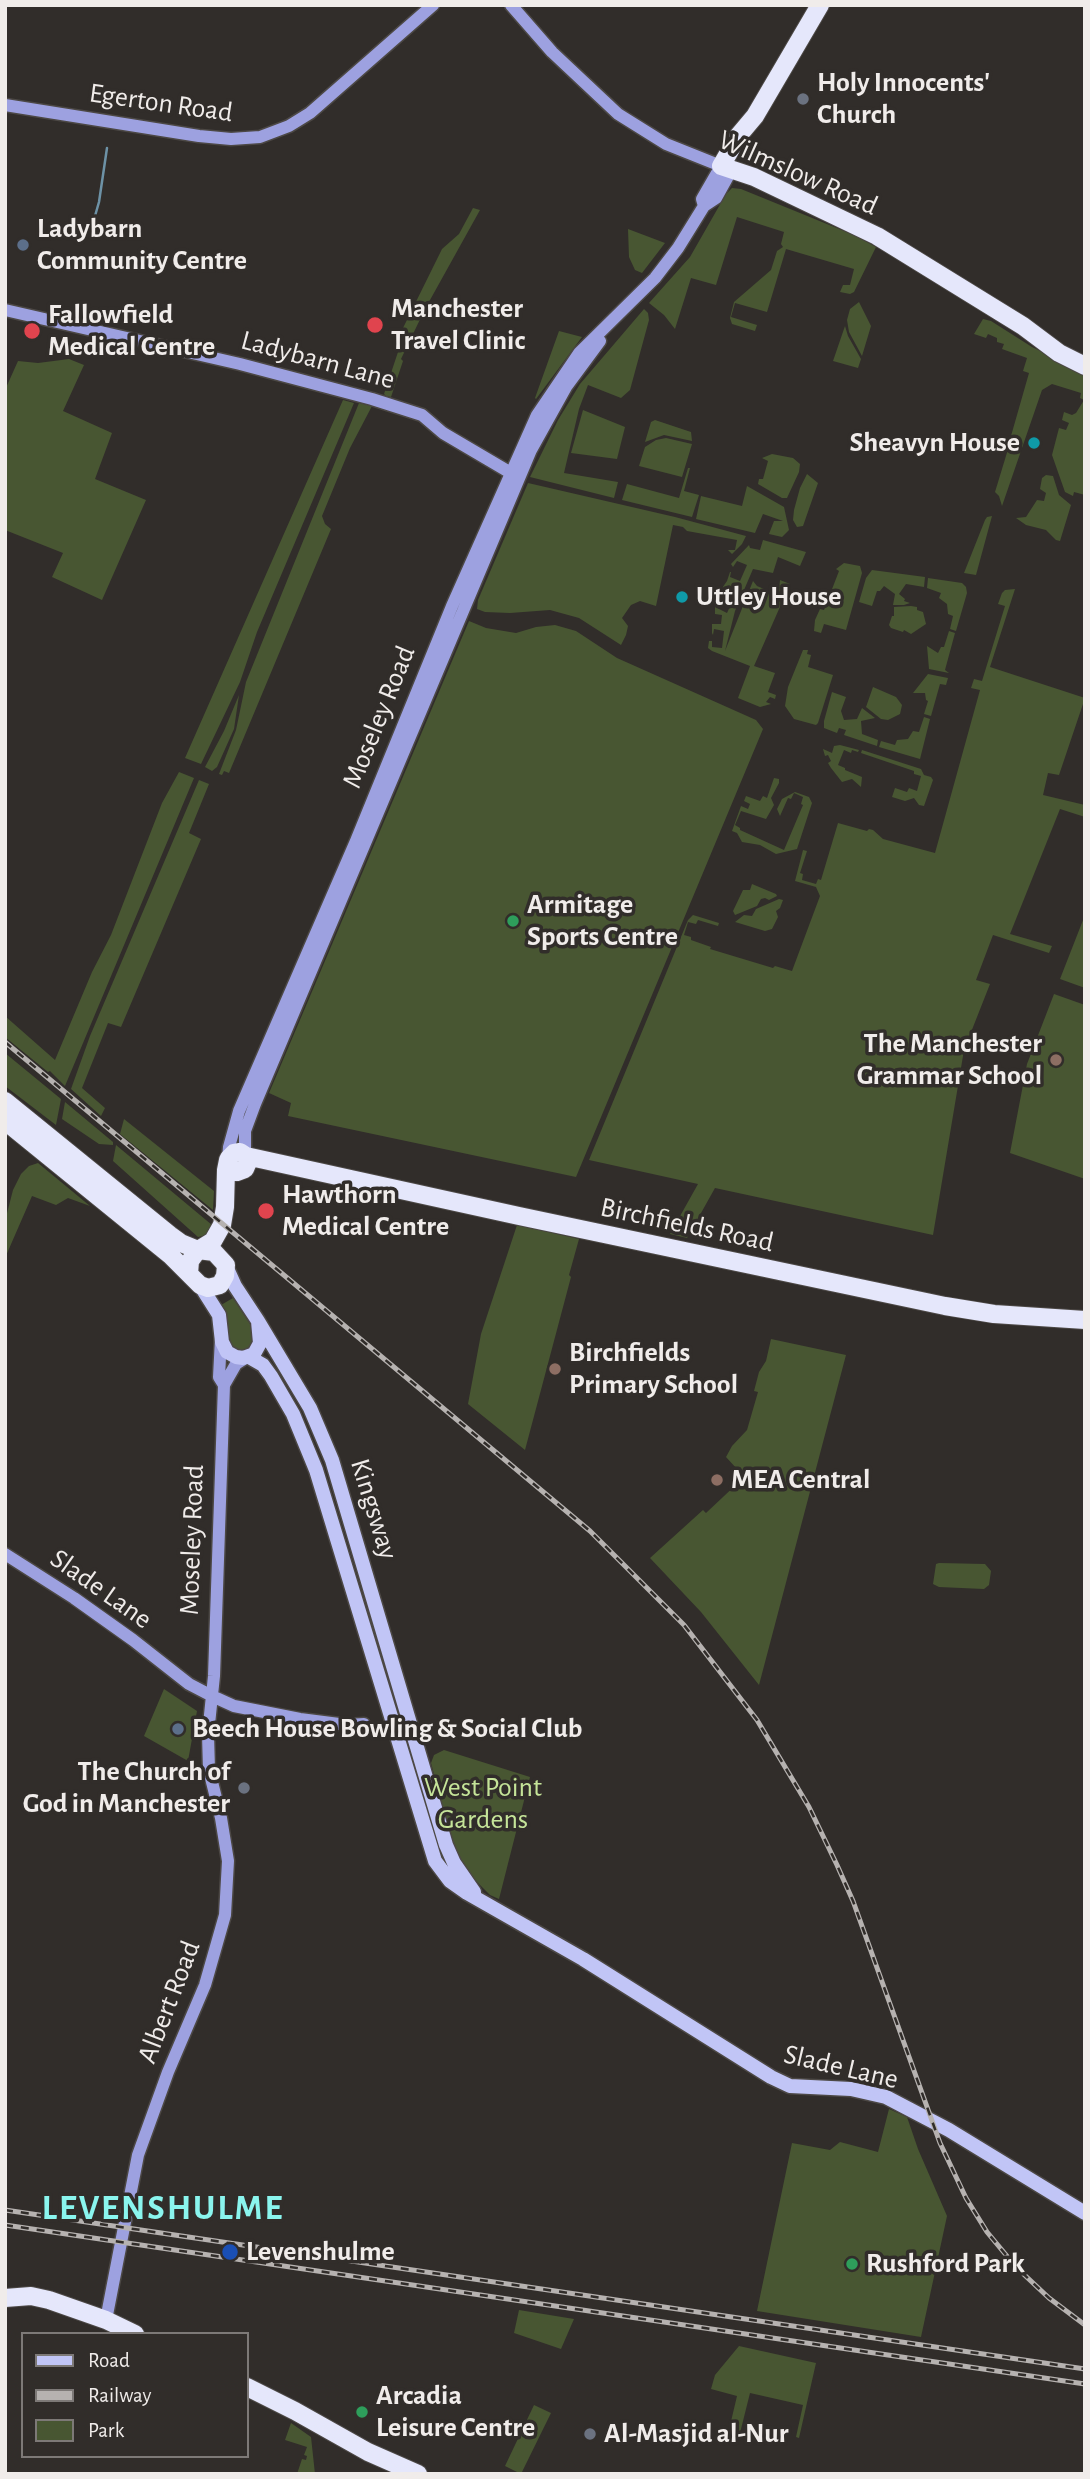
<!DOCTYPE html>
<style>
body{margin:0}
#map{position:relative;width:1090px;height:2479px;overflow:hidden;background:#312d2a;font-family:"Alegreya Sans",sans-serif}
canvas{display:block}
.frame{position:absolute;inset:0;border:7px solid #f0ecea;pointer-events:none}
.legend{position:absolute;left:21px;top:2332px;width:228px;height:126px;box-sizing:border-box;background:#312d2a;border:2px solid #7d7977;margin:0;padding:9px 12px;list-style:none;font-size:21px;color:#f0ecea}
.legend li{display:flex;align-items:center;gap:14px;height:35px}
.legend b{width:35px;border:2px solid #7d7977}
</style>
<div id="map">
<canvas width="1090" height="2479"></canvas>
<div class="frame"></div>
<ul class="legend">
<li><b style="height:9px;background:#c1c5f6"></b>Road</li>
<li><b style="height:9px;background:#b6b2b0"></b>Railway</li>
<li><b style="height:19px;background:#485632"></b>Park</li>
</ul>
</div>
<script>
const c = document.querySelector('canvas').getContext('2d');
c.lineJoin = 'round';
function paint(path, color) { c.fillStyle = color; c.fill(path, 'evenodd'); }
const toPath = rows => new Path2D(rows.map(r => 'M' + r).join(''));
function strokePath(path, color, width, dash) { c.strokeStyle = color; c.lineWidth = width; c.lineCap = dash ? 'butt' : 'round'; c.setLineDash(dash || []); c.stroke(path); }
function write(font, color, halo, rows, align = 'center') {
  c.font = font + ' "Alegreya Sans",sans-serif'; c.lineWidth = 7; c.setLineDash([]); c.textBaseline = 'middle'; c.strokeStyle = halo; c.fillStyle = color; for (const [text, x, y, turn = 0] of rows) {
    c.save(); c.translate(x, y); c.rotate((+turn || 0) * Math.PI / 180); c.textAlign = isNaN(turn) ? turn : align; if (halo) c.strokeText(text, 0, 0); c.fillText(text, 0, 0); c.restore();
  }
}
paint(toPath([
 [732,188,741,189,854,235,876,247,854,292,850,294,840,292,843,285,850,285,854,269,786,249,767,312,735,303,731,317,757,325,755,331,732,324,730,318,734,302,771,270,777,251,783,247,781,244,784,232,737,217,716,285,691,278,675,329,664,315,649,303,690,257,726,194],
 [473,208,480,210,425,309,401,359,403,361,391,397,386,396,384,394,403,337,403,328,442,249,459,234],
 [628,229,665,243,642,273,635,270,629,257],
 [859,302,871,326,862,356,849,332,847,320,850,309],
 [644,309,648,313,649,320,630,390,621,398,588,385,579,409,564,473,618,482,614,498,530,477,558,420,580,384],
 [983,319,991,321,1032,347,1085,372,1085,495,1074,492,1073,496,1065,492,1052,455,1059,428,1066,430,1069,423,1062,420,1064,412,1072,415,1076,413,1084,400,1080,398,1081,393,1052,384,1042,390,1002,506,999,496,995,492,1009,446,1014,447,1016,438,1011,436,1029,373,1023,371,1027,358,1002,349,1004,344,997,342,997,338,988,334,986,338,974,334],
 [845,326,848,336,861,359,858,368,833,361],
 [559,331,582,337,536,399,535,398],
 [69,359,84,365,63,411,112,433,95,479,146,500,102,600,52,577,63,553,5,530,5,390,18,361,38,363],
 [343,400,354,403,257,632,240,682,201,764,185,758],
 [359,403,372,406,350,448,322,516,325,524,331,529,229,773,224,771,222,775,219,774,236,730,246,682],
 [583,410,625,427,617,459,571,453],
 [655,420,691,432,692,441,664,435,645,442,651,422],
 [666,438,692,444,682,477,639,466,645,447,656,440],
 [772,454,793,458,800,464,799,472,787,498,782,498,758,484,759,479,763,479,768,461,762,458],
 [688,468,690,468,684,491,699,495,692,517,622,500,627,484,679,498],
 [807,474,818,483,803,526,797,527,793,520,794,510,800,488],
 [1046,475,1053,476,1059,495,1071,505,1060,541,1056,540,1046,530,1026,525,1016,518,1026,517,1037,500,1044,501,1046,493,1040,489,1042,478],
 [528,483,675,517,746,536,742,544,732,554,728,550,735,550,737,540,687,531,683,527,673,525,656,606,640,601,631,605,622,618,628,626,626,635,621,645,579,618,550,610,510,613,485,612,477,609,478,600],
 [747,486,784,507,789,530,782,537,769,534,774,521,783,521,763,514,755,533,696,519,701,496,742,506],
 [992,516,976,575,964,573,985,520,987,517],
 [763,540,806,552,800,566,778,557,773,573,753,569,735,611,725,651,753,581,757,586,771,592,779,590,780,580,790,584,754,666,775,673,768,692,776,695,775,699,770,697,766,702,771,704,760,707,738,698,750,666,712,651,708,648,709,641,712,641,712,647,722,648,724,631,714,629,713,635,712,633,712,624,721,624,722,615,715,614,715,602,719,603,717,608,727,613,734,598,724,593,720,599,718,594,727,581,730,572,731,572,730,577,740,581,747,565,737,561,733,567,731,564,749,545,750,548,760,550],
 [844,563,860,566,862,573,846,630,824,624,821,633,814,631,815,620,820,609,824,610,839,571,836,569],
 [872,570,925,577,924,587,906,584,899,594,905,599,904,601,910,603,904,605,893,605,895,594,884,586,880,591,877,591,872,606,859,602,866,578],
 [928,578,962,583,966,587,967,593,956,631,950,629,953,616,948,614,947,604,939,598,941,593,927,588],
 [1015,589,990,667,1085,698,1059,775,1048,773,1043,795,1085,805,1085,817,1060,809,1010,934,1052,946,1049,953,993,935,976,980,990,984,964,1050,933,1235,715,1188,687,1238,670,1234,698,1184,589,1160,688,920,693,915,719,923,718,926,698,920,696,924,688,922,684,935,691,937,691,940,711,947,710,949,773,968,775,966,792,971,820,896,816,887,795,881,803,850,807,851,800,873,803,874,802,880,816,884,818,879,821,880,838,823,867,831,869,829,873,830,883,839,935,853,980,690,971,688,974,679,982,681,1005,606,998,604,1002,593,1005,590],
 [911,606,917,607,917,610,923,612,926,624,911,634,904,630,903,632,891,628,889,625,892,616,894,616,894,607],
 [469,621,486,628,516,633,536,627,555,625,576,631,617,658,756,720,763,729,576,1177,288,1116,291,1103,269,1093],
 [949,631,955,633,945,670,949,673,929,669,927,646,938,653,941,647,944,647],
 [803,650,808,650,807,654,811,655,808,667,833,675,818,723,816,725,794,719,785,706,788,687],
 [928,674,948,678,946,685,940,684,931,716,924,714,928,701,926,700,925,693,913,693],
 [873,687,896,697,902,705,900,714,888,720,881,719,866,707],
 [832,692,846,697,841,711,844,720,857,719,862,708,875,718,861,721,862,734,878,740,877,746,844,735,846,730,839,728,837,733,824,728,824,721],
 [239,695,234,729,217,767,212,771,205,767,224,731],
 [924,717,930,719,920,759,879,747,881,741,895,745,897,740,908,739,913,731,919,732],
 [840,745,859,750,858,752,852,750,851,753,844,750,838,765,845,768,845,770,862,777,861,787,852,779,842,782,831,768,828,763,831,761,828,755,825,756,823,749,832,753,834,746],
 [862,750,921,769,924,775,931,777,933,780,924,806,919,805,914,798,905,801,892,797,895,788,907,792,909,788,917,791,921,776,914,774,914,771,861,753],
 [179,772,194,778,65,1086,50,1071,48,1072,5,1037,5,1016,55,1060,92,972,111,935,162,803],
 [774,778,779,779,779,783,771,798,774,805,766,819,741,811,735,825,740,828,740,830,784,850,803,805,801,804,803,797,794,793,791,799,788,798,780,816,777,809,782,799,795,792,809,797,812,803,797,849,776,854,760,845,742,842,737,833,732,831,741,806,748,809,750,804,744,801,746,796,760,801,763,796,767,798],
 [199,780,209,784,189,833,201,839,121,1027,108,1023,82,1088,105,1108,101,1116,71,1089,90,1036],
 [752,884,776,894,777,896,769,900,765,898,761,899,757,906,735,915,733,911,743,890,750,890],
 [779,899,783,900,780,908,776,911,778,917,772,929,765,931,735,922,744,915,752,916,756,909],
 [1085,915,1085,988,1060,979],
 [1054,994,1085,1005,1085,1179,1010,1153,1027,1064],
 [5,1053,61,1099,56,1125,5,1086],
 [65,1102,113,1142,113,1145,99,1144,62,1119],
 [124,1119,214,1191,213,1210,120,1134],
 [116,1145,212,1225,207,1235,198,1237,113,1161],
 [38,1163,90,1206,68,1198,56,1205,32,1196,5,1258,5,1221,13,1190,21,1174,29,1166],
 [517,1225,579,1239,569,1275,571,1277,525,1450,468,1404,481,1334],
 [233,1298,254,1330,254,1348,239,1354,228,1342,227,1323,221,1305],
 [771,1339,846,1355,759,1685,701,1612,650,1558,703,1510,706,1513,740,1481,743,1485,748,1481,726,1457,732,1446,747,1430,758,1392,754,1391,759,1372,766,1361],
 [939,1563,985,1564,991,1571,989,1585,984,1589,939,1587,933,1584,936,1564],
 [164,1689,197,1711,188,1761,144,1736],
 [444,1750,530,1777,499,1899,490,1895,471,1876,456,1856,431,1763,434,1755],
 [889,2109,907,2117,918,2149,947,2216,921,2337,757,2311,792,2143,830,2150,840,2142,878,2152],
 [519,2310,574,2319,561,2349,514,2333],
 [739,2346,816,2363,799,2438,796,2437,803,2405,750,2393,739,2437,728,2434,737,2396,711,2389,715,2375],
 [534,2405,551,2413,521,2474,505,2466],
 [291,2423,311,2437,315,2474,297,2474,302,2459,306,2460,307,2456,304,2455,307,2447,285,2440]
]), '#485632');
strokePath(toPath([
 [95,216,99,202,107,148],
 [76,240,87,231,91,223]
]), '#6d92a6', 2.5);
const secondary = toPath([
 [511,5,552,52,618,114,666,144,721,166,702,199,704,206],
 [5,105,199,136,231,139,260,137,289,126,310,113,433,5],
 [5,310,240,364,372,399,422,415,443,433,516,476],
 [245,1155,245,1131,255,1104,531,450,566,387,600,341],
 [228,1160,229,1147,239,1111,356,841,452,606,537,415,579,353,655,278,678,248,704,206,716,198,732,169],
 [221,1338,219,1377,224,1385],
 [5,1554,74,1598,133,1640,189,1684,212,1696,234,1706,300,1719,347,1725,364,1724],
 [106,2320,138,2155,168,2072,205,1985,225,1915,228,1861,221,1818,209,1770,208,1734,214,1676,224,1385,236,1364,247,1357]
]);
const primary = toPath([
 [200,1285,219,1315,222,1342,227,1352,236,1357,243,1358,254,1354,260,1343,258,1321,235,1286,226,1266],
 [258,1321,310,1408,332,1460,446,1845,454,1863,474,1892],
 [249,1357,263,1365,271,1376,293,1414,316,1470,435,1861,450,1881,467,1893,583,1959,771,2077,790,2086,851,2089,886,2097,949,2130,1085,2213]
]);
const highway = toPath([
 [820,5,755,116,739,135,721,166,754,177,877,236,1023,326,1059,353,1085,366],
 [5,1101,170,1235,181,1243,198,1250],
 [5,1121,170,1255,200,1285,208,1288,220,1285,225,1276,226,1265,214,1252,198,1250,190,1261,189,1274],
 [246,1156,519,1216,945,1306,994,1314,1085,1320],
 [200,1249,213,1241,222,1225,225,1207,226,1170,228,1160,229,1158,234,1153,240,1152,246,1156,248,1162,245,1169,237,1172,230,1168,228,1161],
 [5,2298,31,2296,49,2300,106,2320,135,2334],
 [247,2387,295,2411,368,2452,418,2474]
]);
strokePath(secondary, '#4c4845', 15);
strokePath(primary, '#4c4845', 17);
strokePath(highway, '#4c4845', 20);
strokePath(secondary, '#9da1e0', 12);
strokePath(primary, '#c1c5f6', 14);
strokePath(highway, '#e5e7fb', 18);
const rail = toPath([
 [5,1042,590,1531,684,1625,757,1720,809,1807,837,1865,853,1901,940,2143,966,2198,987,2232,1016,2267,1049,2298,1085,2325],
 [5,2210,1085,2369],
 [5,2225,1085,2384]
]);
strokePath(rail, '#b6b2b0', 5);
strokePath(rail, '#312d2a', 2.5, [8]);
for (const [x, y, r, color] of [
 [803,99,7,"#6b7280"],
 [23,245,7,"#5c6f8a"],
 [375,325,9,"#e0444e"],
 [32,331,9,"#e0444e"],
 [1034,443,7,"#0f9aa8"],
 [682,597,7,"#0f9aa8"],
 [513,921,7,"#2e9e5b"],
 [1056,1060,7,"#8d6e63"],
 [266,1211,9,"#e0444e"],
 [555,1369,7,"#8d6e63"],
 [717,1480,7,"#8d6e63"],
 [178,1729,7,"#5c6f8a"],
 [244,1788,7,"#6b7280"],
 [230,2252,9,"#1a4fb4"],
 [852,2264,7,"#2e9e5b"],
 [362,2412,7,"#2e9e5b"],
 [590,2434,7,"#6b7280"]
]) { const dot = new Path2D(); dot.arc(x, y, r, 0, 2 * Math.PI); c.fillStyle = color; c.fill(dot); strokePath(dot, '#312d2a', 2.5); }
write('bold 28px', '#f0ecea', '#312d2a', [
 ["Holy Innocents'",817,83],
 ["Church",817,115],
 ["Ladybarn",37,229],
 ["Community Centre",37,261],
 ["Manchester",391,309],
 ["Travel Clinic",391,341],
 ["Fallowfield",48,315],
 ["Medical Centre",48,347],
 ["Sheavyn House",1020,443,"right"],
 ["Uttley House",696,597],
 ["Armitage",527,905],
 ["Sports Centre",527,937],
 ["The Manchester",1042,1044,"right"],
 ["Grammar School",1042,1076,"right"],
 ["Hawthorn",282,1195],
 ["Medical Centre",282,1227],
 ["Birchfields",569,1353],
 ["Primary School",569,1385],
 ["MEA Central",731,1480],
 ["Beech House Bowling & Social Club",192,1729],
 ["The Church of",230,1772,"right"],
 ["God in Manchester",230,1804,"right"],
 ["Levenshulme",246,2252],
 ["Rushford Park",866,2264],
 ["Arcadia",376,2396],
 ["Leisure Centre",376,2428],
 ["Al-Masjid al-Nur",604,2434]
], 'left');
write('28px', '#f0ecea', '#312d2a', [
 ["Egerton Road",161,103,8],
 ["Wilmslow Road",798,173,24],
 ["Ladybarn Lane",318,360,15],
 ["Moseley Road",379,717,-68],
 ["Birchfields Road",687,1225,12],
 ["Kingsway",374,1509,73],
 ["Moseley Road",192,1540,-88],
 ["Slade Lane",101,1589,35],
 ["Albert Road",169,2002,-69],
 ["Slade Lane",841,2067,13]
]);
write('28px', '#c5e499', '#312d2a', [
 ["West Point",483,1788],
 ["Gardens",483,1820]
]);
c.letterSpacing = '2px';
write('bold 35px', '#8af5ee', '#312d2a', [
 ["LEVENSHULME",163,2208]
]);
c.letterSpacing = '0px';
</script>
